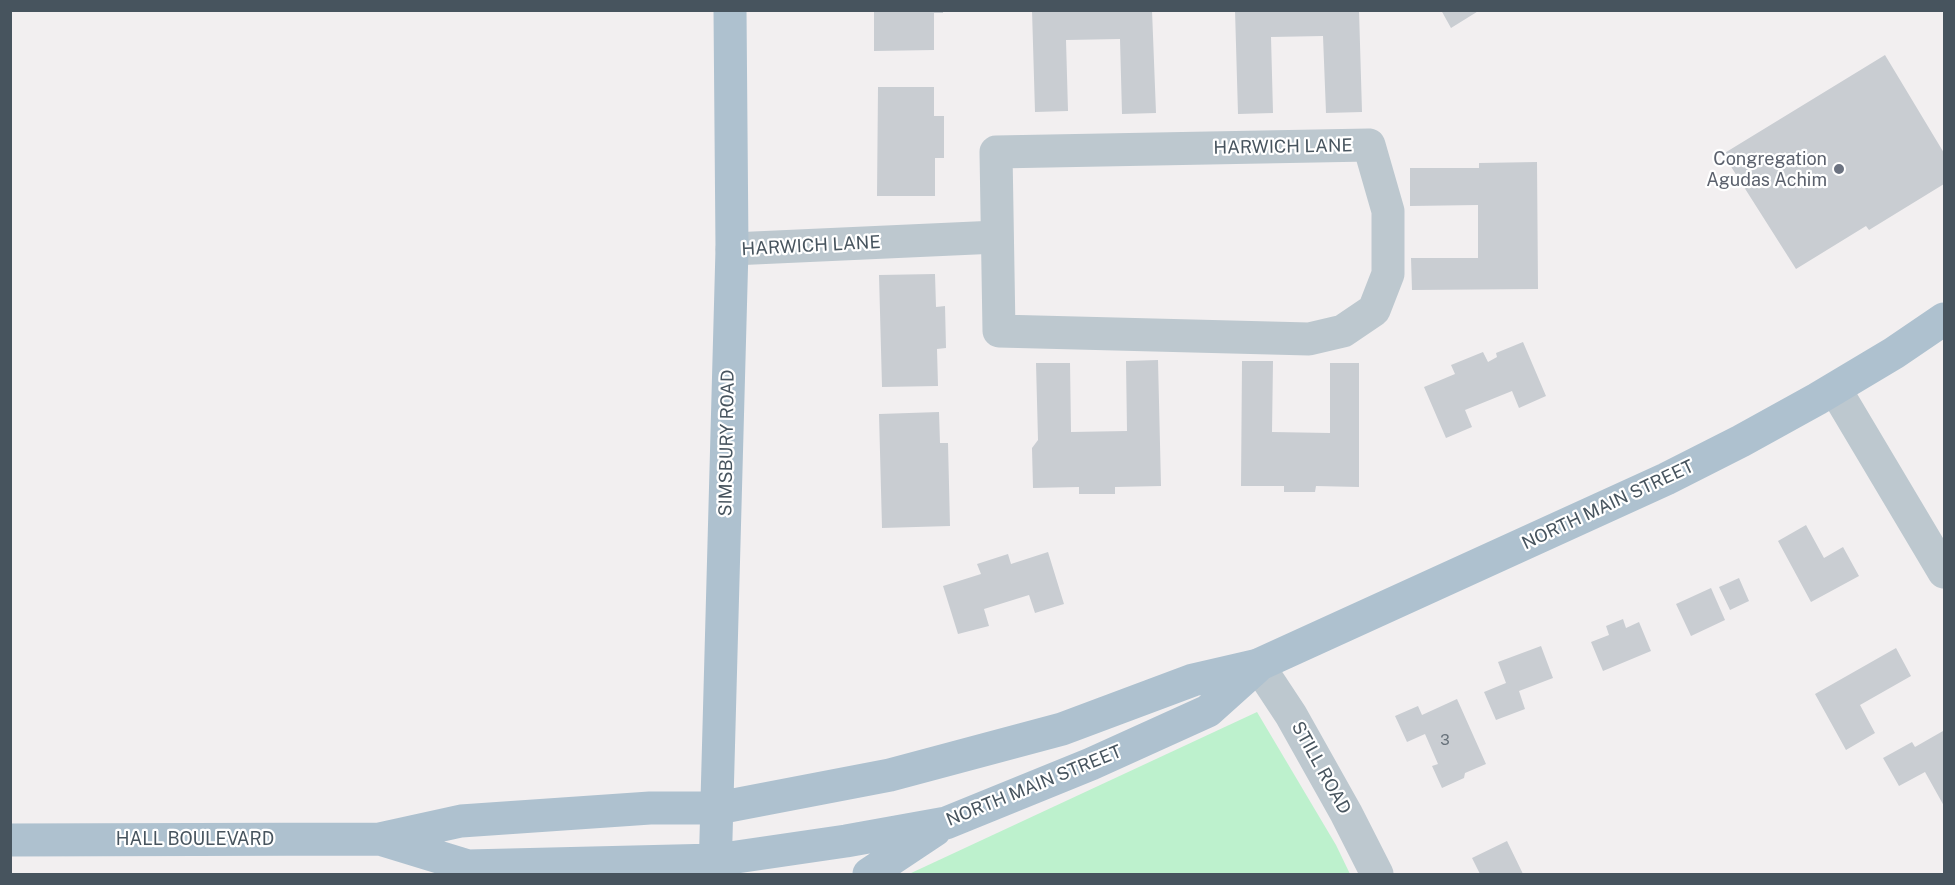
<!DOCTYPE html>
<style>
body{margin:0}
#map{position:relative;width:1955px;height:885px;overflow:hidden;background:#f2eff0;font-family:"Public Sans",sans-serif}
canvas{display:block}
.frame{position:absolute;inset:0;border:12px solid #47545e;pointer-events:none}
</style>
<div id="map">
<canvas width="1955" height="885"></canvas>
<div class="frame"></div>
</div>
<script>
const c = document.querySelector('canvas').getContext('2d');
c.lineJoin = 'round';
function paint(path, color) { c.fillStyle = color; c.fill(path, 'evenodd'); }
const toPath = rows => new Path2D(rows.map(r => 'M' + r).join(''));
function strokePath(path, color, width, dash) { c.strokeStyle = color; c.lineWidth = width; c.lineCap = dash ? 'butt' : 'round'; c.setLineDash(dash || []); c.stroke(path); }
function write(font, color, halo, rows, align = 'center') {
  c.font = font + ' "Public Sans",sans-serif'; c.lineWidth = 4.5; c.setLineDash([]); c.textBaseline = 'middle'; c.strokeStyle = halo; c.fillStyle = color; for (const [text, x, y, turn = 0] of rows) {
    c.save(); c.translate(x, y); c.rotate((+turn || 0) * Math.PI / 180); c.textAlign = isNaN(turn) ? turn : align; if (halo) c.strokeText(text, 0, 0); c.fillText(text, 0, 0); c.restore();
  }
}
paint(toPath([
 [1257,712,1336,845,1350,874,909,874]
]), '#bdf1cd');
paint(toPath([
 [874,10,943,10,943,13,934,13,934,50,874,51],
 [1032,10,1152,10,1156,113,1122,114,1120,39,1066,40,1068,111,1035,112],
 [1235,10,1359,10,1362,112,1326,113,1323,36,1271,37,1273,113,1238,114],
 [1441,10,1480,10,1451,28],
 [1885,55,1944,153,1944,184,1869,230,1866,226,1796,269,1723,154],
 [878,87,934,87,934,116,944,116,944,158,935,158,935,196,877,196],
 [1537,162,1538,289,1412,290,1411,258,1478,258,1478,205,1410,206,1410,168,1479,168,1479,163],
 [935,274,936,307,945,306,946,348,937,349,938,386,882,387,879,275],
 [1523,342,1546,396,1519,408,1512,391,1465,410,1472,427,1446,438,1424,387,1455,374,1451,365,1483,352,1488,362,1497,357,1496,353],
 [1158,360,1161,486,1115,487,1115,494,1079,494,1079,487,1033,488,1032,448,1038,440,1036,363,1070,363,1071,432,1127,431,1126,361],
 [1242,361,1273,361,1272,432,1330,433,1330,363,1359,363,1359,487,1316,486,1315,492,1284,492,1284,486,1241,486],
 [939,412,940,443,948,443,950,526,882,528,879,414],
 [1806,525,1824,558,1843,547,1859,576,1811,602,1778,541],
 [1048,552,1064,604,1035,613,1029,595,984,609,989,626,958,634,943,586,981,574,977,564,1008,554,1011,564],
 [1739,578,1749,601,1730,610,1719,587],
 [1711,588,1725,620,1691,636,1676,604],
 [1623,619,1626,628,1639,622,1651,651,1603,671,1591,642,1609,635,1606,626],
 [1541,646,1553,678,1519,691,1525,709,1496,720,1484,692,1506,683,1498,662],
 [1896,648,1911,676,1860,705,1875,733,1846,750,1815,694],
 [1457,699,1486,764,1465,773,1464,778,1442,788,1432,766,1438,764,1425,734,1407,742,1395,716,1418,706,1422,715],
 [1943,731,1944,733,1944,806,1925,772,1899,786,1883,758,1912,742,1915,747],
 [1507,841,1523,874,1480,874,1472,858]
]), '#c9cdd2');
strokePath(toPath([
 [1369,145,1388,211,1388,274,1374,310,1343,331,1309,339,999,331,996,152,1369,145],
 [732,249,997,237],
 [1835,389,1944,572],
 [1258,665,1291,715,1346,813,1377,874]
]), '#bdc8cf', 33);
strokePath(toPath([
 [10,840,379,839,461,821,650,808,718,808,890,775,1062,729,1193,680,1258,665,1666,479,1741,441,1817,399,1894,353,1944,319],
 [383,840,468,866,716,860,846,841,946,823,1091,764,1208,711,1257,667],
 [715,874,732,249,730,10],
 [869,874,935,830]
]), '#aec1cf', 33);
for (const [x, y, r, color] of [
 [1839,169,6,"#6b7280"]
]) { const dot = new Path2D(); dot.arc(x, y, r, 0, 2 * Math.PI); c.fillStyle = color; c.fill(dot); strokePath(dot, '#fff', 2); }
write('15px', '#68727b', null, [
 ["3",1445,740]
]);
write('18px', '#47545e', '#fff', [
 ["HARWICH LANE",1283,147,-1],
 ["HARWICH LANE",811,246,-3],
 ["SIMSBURY ROAD",727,443,-89],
 ["NORTH MAIN STREET",1608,505,-25],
 ["STILL ROAD",1321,768,61],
 ["NORTH MAIN STREET",1034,786,-22],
 ["HALL BOULEVARD",195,839]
]);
write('18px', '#5b616d', '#fff', [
 ["Congregation",1827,159],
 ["Agudas Achim",1827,180]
], 'right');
</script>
